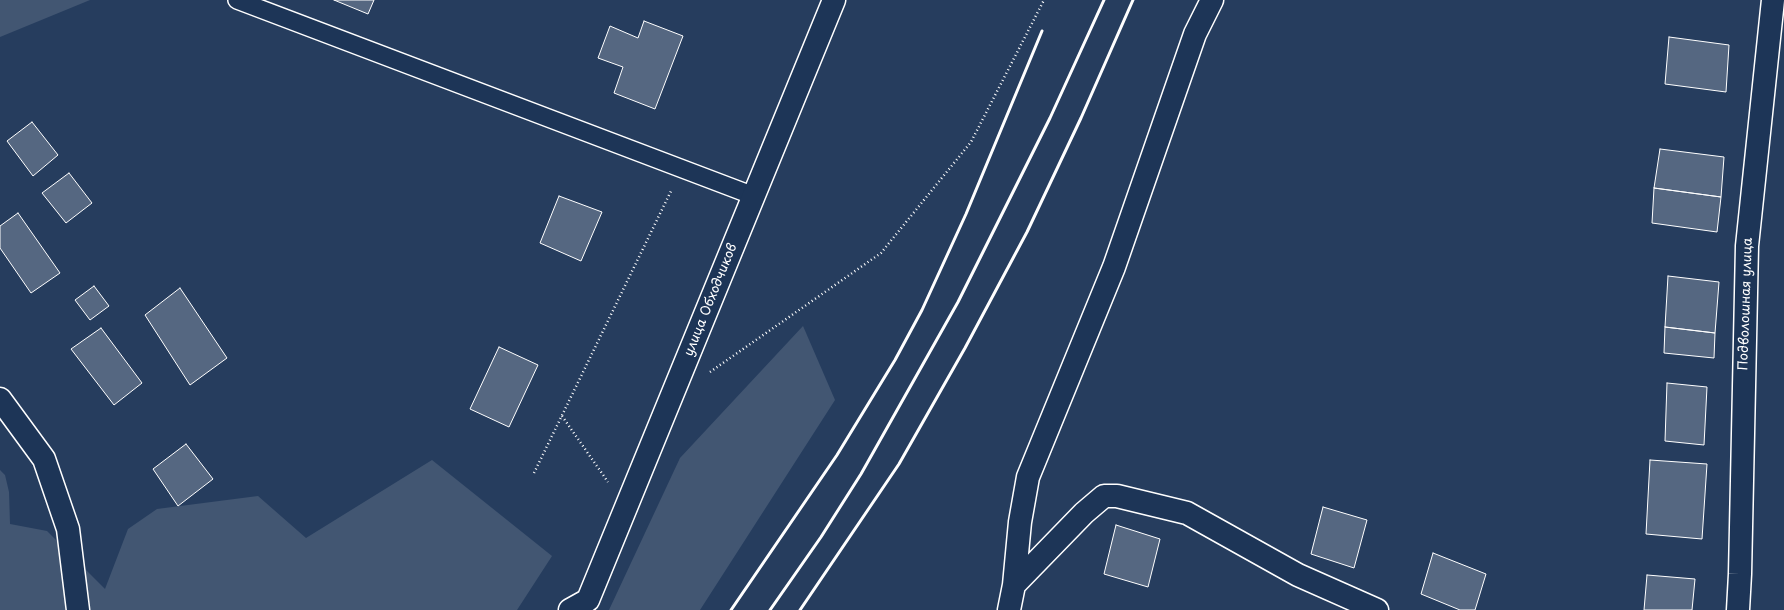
<!DOCTYPE html>
<meta charset="utf-8">
<style>
body{margin:0}
canvas{display:block;background:#263d5e}
</style>
<canvas width="1784" height="610"></canvas>
<script>
const c = document.querySelector('canvas').getContext('2d');
c.lineJoin = 'round';
function paint(path, color) { c.fillStyle = color; c.fill(path, 'evenodd'); }
const toPath = rows => new Path2D(rows.map(r => 'M' + r).join(''));
function strokePath(path, color, width, dash) { c.strokeStyle = color; c.lineWidth = width; c.lineCap = dash ? 'butt' : 'round'; c.setLineDash(dash || []); c.stroke(path); }
function write(font, color, halo, rows, align = 'center') {
  c.font = font + ' "Playpen Sans",sans-serif'; c.lineWidth = 4; c.setLineDash([]); c.textBaseline = 'middle'; c.strokeStyle = halo; c.fillStyle = color; for (const [text, x, y, turn = 0] of rows) {
    c.save(); c.translate(x, y); c.rotate((+turn || 0) * Math.PI / 180); c.textAlign = isNaN(turn) ? turn : align; if (halo) c.strokeText(text, 0, 0); c.fillText(text, 0, 0); c.restore();
  }
}
paint(toPath([
 [0,0,90,0,0,37],
 [803,326,835,400,700,610,609,610,680,458],
 [432,460,552,556,517,610,0,610,0,470,5,475,9,492,10,524,47,531,105,589,128,529,157,509,258,496,306,538]
]), '#425672');
const building = toPath([
 [334,0,374,0,368,14,334,0],
 [644,21,683,36,655,109,614,93,623,67,598,58,610,26,638,38,644,21],
 [1669,37,1729,45,1726,92,1665,84,1669,37],
 [32,122,58,155,33,176,7,141,32,122],
 [1660,149,1724,157,1721,197,1654,188,1660,149],
 [69,173,92,203,66,223,42,193,69,173],
 [1654,188,1721,197,1717,232,1652,223,1654,188],
 [559,196,602,212,581,261,540,243,559,196],
 [18,213,60,273,31,293,0,248,0,226,18,213],
 [1668,276,1719,282,1715,333,1665,327,1668,276],
 [94,286,109,306,90,320,75,300,94,286],
 [180,288,227,358,190,385,145,315,180,288],
 [1665,327,1715,333,1714,358,1664,353,1665,327],
 [101,328,142,383,114,405,71,349,101,328],
 [499,347,538,365,509,427,470,409,499,347],
 [1667,383,1707,387,1704,445,1665,441,1667,383],
 [186,444,213,479,178,506,153,469,186,444],
 [1650,460,1707,464,1702,539,1646,534,1650,460],
 [1323,507,1367,520,1354,568,1311,554,1323,507],
 [1116,525,1160,539,1148,587,1104,574,1116,525],
 [1433,553,1486,574,1475,610,1460,610,1421,594,1433,553],
 [1647,575,1695,579,1692,610,1644,610,1647,575]
]);
paint(building, '#556781');
strokePath(building, '#fff', 1);
const lane = toPath([
 [237,0,754,196]
]);
const street = toPath([
 [0,399,44,459,68,529,78,610],
 [1014,585,1084,513,1104,496,1117,496,1187,513,1298,575,1377,610],
 [570,610,588,600,834,0],
 [1009,610,1014,585,1020,522,1028,477,1114,267,1195,34,1212,0],
 [1738,610,1740,574,1747,246,1773,0]
]);
strokePath(lane, '#fff', 20);
strokePath(street, '#fff', 25);
strokePath(toPath([
 [710,372,881,253,971,142,1044,0],
 [562,416,608,482],
 [534,473,672,189]
]), '#fff', 2.5, [1, 3]);
strokePath(lane, '#1d3557', 17);
strokePath(street, '#1d3557', 22);
strokePath(toPath([
 [731,610,837,455,895,360,922,310,966,214,1042,31],
 [770,610,821,537,861,474,958,302,1050,118,1104,0],
 [800,610,899,464,965,348,1027,232,1081,118,1133,0]
]), '#fff', 3);
write('13px', '#fff', '#1d3557', [
 ["улица Обходчиков",711,300,-68],
 ["Подволошная улица",1746,304,-88]
]);
</script>
